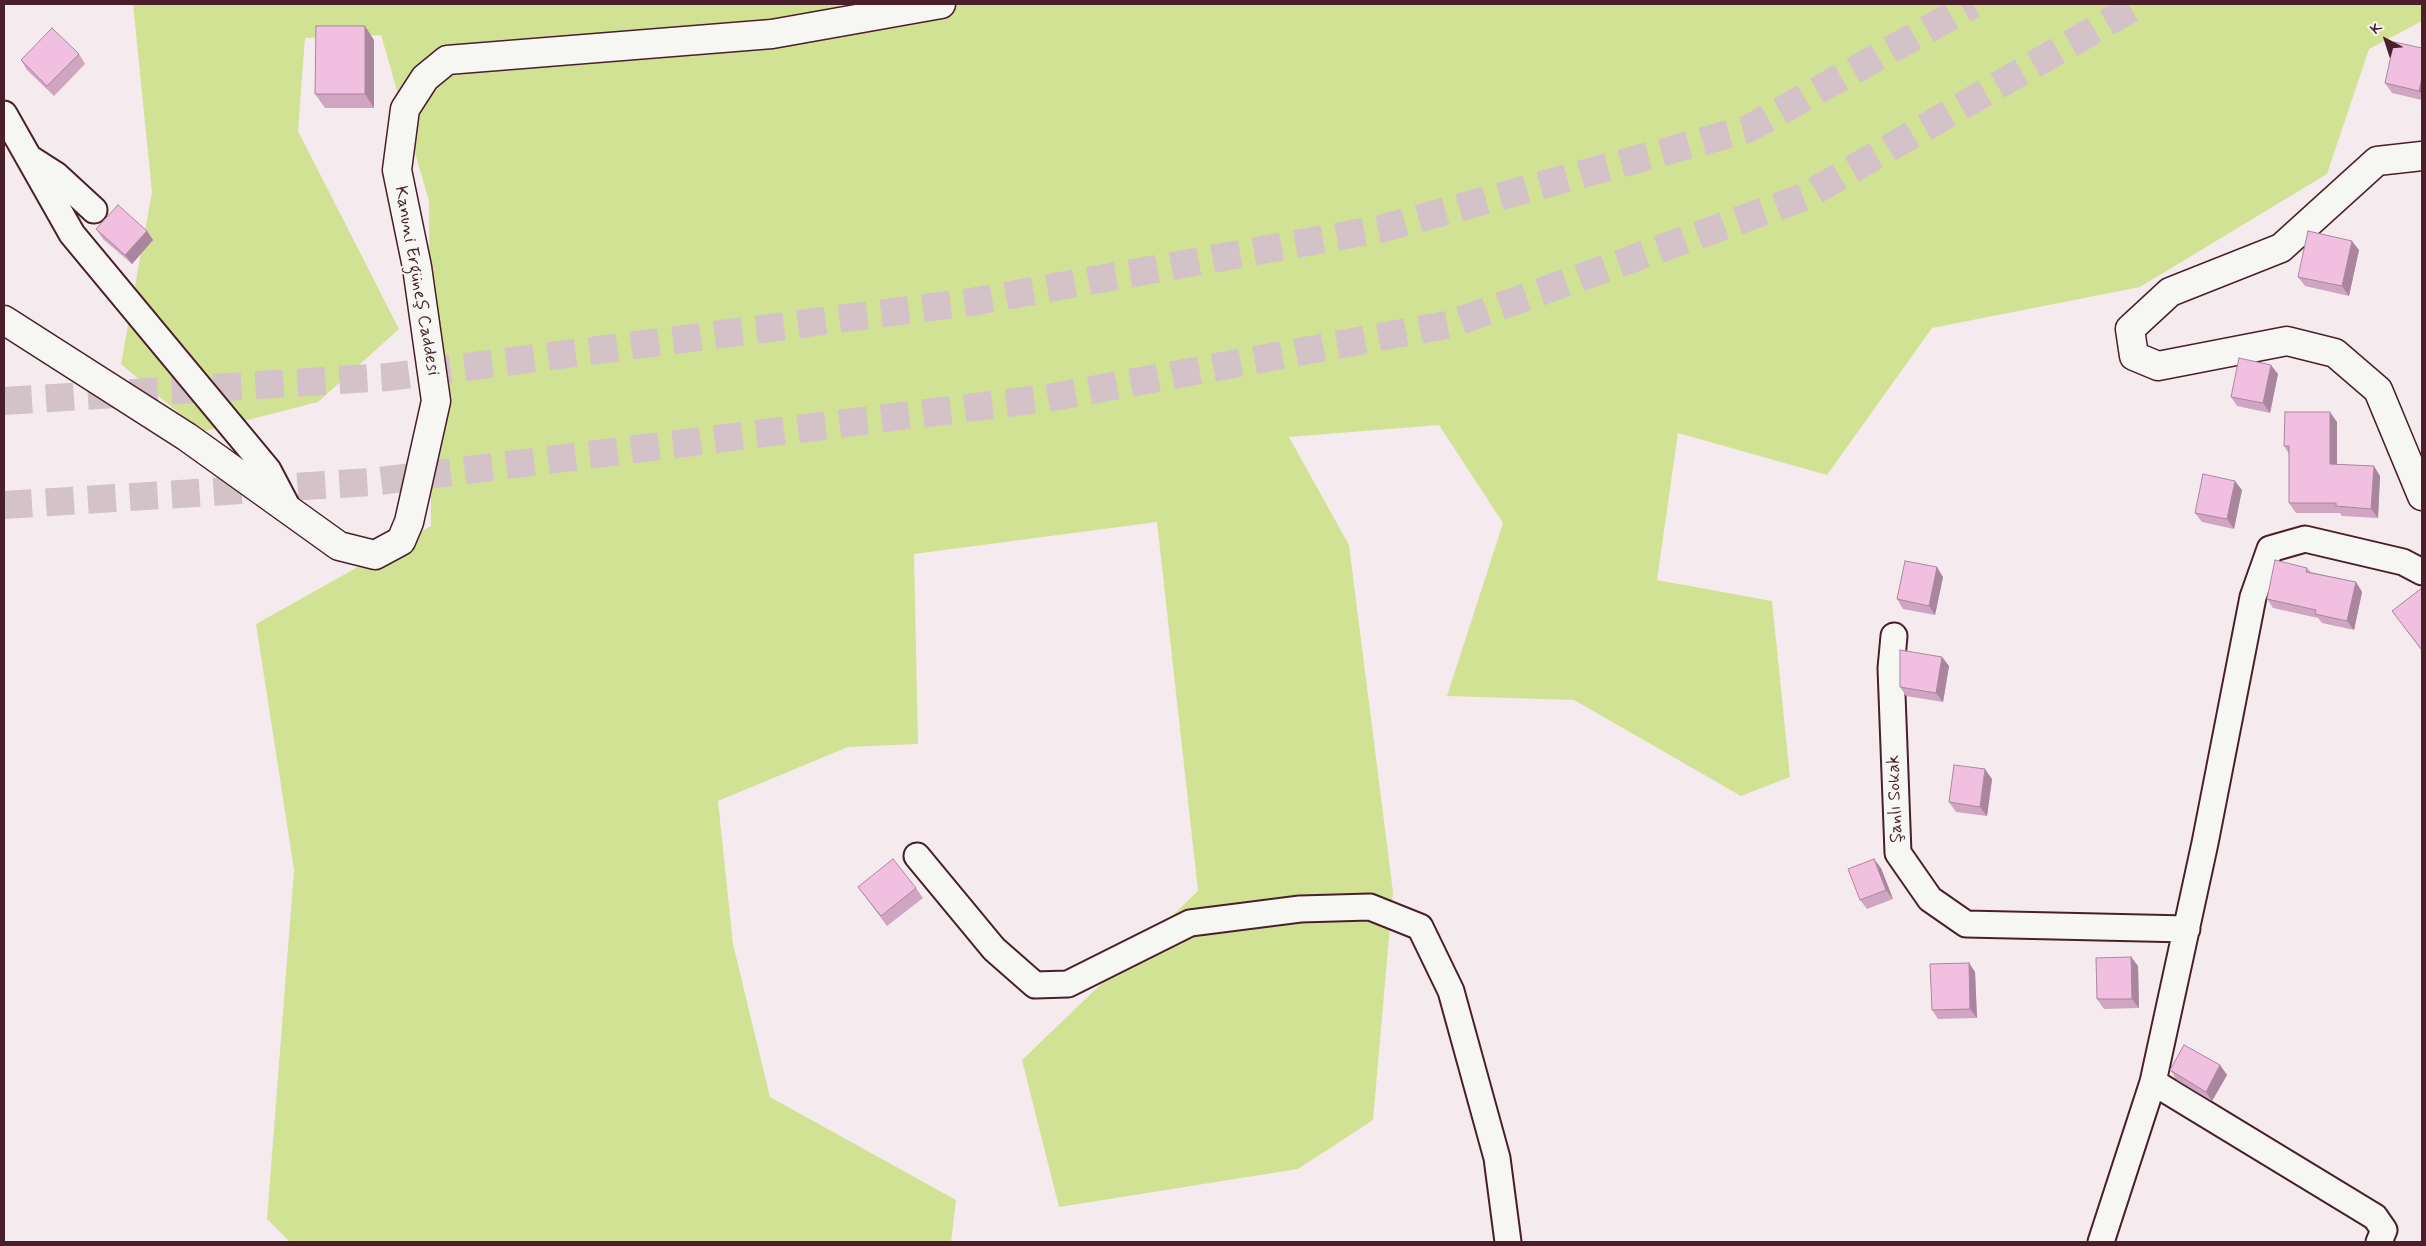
<!DOCTYPE html>
<meta charset="utf-8">
<style>
body{margin:0}
#map{position:relative;width:2426px;height:1246px;overflow:hidden;background:#f5ebef;font-family:Mynerve,sans-serif}
canvas{display:block}
.frame{position:absolute;inset:0;border:5px solid #4a1f2b;pointer-events:none}
.north{position:absolute;left:2361px;top:15px;width:50px;height:50px;-webkit-text-stroke:4px #f6f6f2;paint-order:stroke;rotate:320deg;font-size:14px;font-weight:700;line-height:20px;text-align:center;color:#4a1f2b}
.north::after{content:'';display:block;margin:auto;width:18px;height:22px;background:#4a1f2b;clip-path:polygon(50% 0,100% 100%,50% 72%,0 100%)}
</style>
<div id="map">
<canvas width="2426" height="1246"></canvas>
<div class="frame"></div>
<div class="north">K</div>
</div>
<script>
const c = document.querySelector('canvas').getContext('2d');
c.lineJoin = 'round';
function paint(path, color) { c.fillStyle = color; c.fill(path, 'evenodd'); }
const toPath = rows => new Path2D(rows.map(r => 'M' + r).join(''));
function strokePath(path, color, width, dash) { c.strokeStyle = color; c.lineWidth = width; c.lineCap = dash ? 'butt' : 'round'; c.setLineDash(dash || []); c.stroke(path); }
function write(font, color, halo, rows, align = 'center') {
  c.font = font + ' Mynerve,sans-serif'; c.lineWidth = 4; c.setLineDash([]); c.textBaseline = 'middle'; c.strokeStyle = halo; c.fillStyle = color; for (const [text, x, y, turn = 0] of rows) {
    c.save(); c.translate(x, y); c.rotate((+turn || 0) * Math.PI / 180); c.textAlign = isNaN(turn) ? turn : align; if (halo) c.strokeText(text, 0, 0); c.fillText(text, 0, 0); c.restore();
  }
}
paint(toPath([
 [133,4,2422,4,2422,21,2369,49,2327,174,2140,287,1932,328,1827,475,1678,433,1657,580,1772,601,1790,777,1741,796,1574,700,1447,696,1503,523,1439,425,1289,437,1349,545,1393,892,1373,1120,1298,1169,1059,1207,1022,1060,1198,891,1157,522,914,554,918,744,848,747,718,801,733,944,770,1097,956,1200,951,1242,290,1242,267,1219,294,870,256,624,431,526,429,201,381,35,305,38,298,131,399,329,318,402,201,432,121,364,152,192]
]), '#d2e295');
strokePath(toPath([
 [4,401,388,377,971,302,1380,229,1748,129,1973,4],
 [4,505,371,482,1048,398,1451,324,1804,197,2139,4]
]), '#d3c2c8', 28, [28, 14]);
const street = toPath([
 [4,114,72,234,268,470,289,510],
 [31,159,56,175,94,210],
 [1894,636,1891,668,1898,853,1930,899,1966,924,2187,929],
 [917,856,994,949,1035,985,1068,984,1190,923,1300,909,1370,907,1420,927,1451,991,1497,1158,1508,1242],
 [2153,1082,2375,1217,2384,1230,2379,1242],
 [2101,1242,2153,1082,2205,843,2253,597,2270,549,2305,539,2403,562,2422,572]
]);
const secondary = toPath([
 [2422,156,2377,161,2281,248,2170,292,2130,329,2134,356,2158,366,2287,341,2335,353,2378,390,2422,496],
 [4,320,187,437,339,546,375,555,401,541,409,522,436,401,417,267,397,170,405,109,425,78,447,60,772,34,941,4]
]);
strokePath(street, '#4a1f2b', 29);
strokePath(secondary, '#4a1f2b', 31);
strokePath(street, '#f6f6f2', 25);
strokePath(secondary, '#f6f6f2', 28);
paint(toPath([
 [374,40,374,108,325,108,315,94],
 [2422,48,2422,100,2392,93,2385,83],
 [79,54,85,64,54,96,27,70,21,60],
 [96,229,147,231,153,240,132,264,103,239],
 [2359,250,2349,296,2305,286,2298,277],
 [2278,374,2270,413,2237,406,2231,397],
 [2337,422,2337,464,2380,476,2378,518,2342,516,2340,513,2296,513,2289,503,2289,454,2284,446],
 [2242,490,2234,529,2202,522,2195,513],
 [2307,568,2311,572,2356,582,2362,592,2354,630,2322,623,2318,618,2273,608,2267,599],
 [1943,577,1935,615,1903,609,1897,599],
 [2422,588,2422,651,2392,611],
 [1942,657,1949,666,1943,702,1906,696,1900,687],
 [1992,779,1987,816,1956,812,1949,802],
 [1881,868,1893,899,1867,909,1860,900],
 [858,887,916,888,923,898,887,926],
 [2131,957,2138,966,2139,1008,2104,1009,2097,999],
 [1969,963,1975,972,1977,1018,1938,1019,1932,1010],
 [2220,1065,2227,1075,2212,1101,2177,1080,2170,1070]
]), '#cfa5c2');
paint(toPath([
 [365,26,374,40,374,108,365,94],
 [2422,78,2422,95,2419,91],
 [147,231,153,240,132,264,125,255],
 [2352,241,2359,250,2349,296,2342,286],
 [2271,365,2278,374,2270,413,2263,403],
 [2330,412,2337,422,2337,473,2330,464],
 [2374,466,2380,476,2378,518,2371,509],
 [2235,481,2242,490,2234,529,2227,519],
 [1937,567,1943,577,1935,615,1929,606],
 [2356,582,2362,592,2354,630,2347,621],
 [1942,657,1949,666,1943,702,1936,693],
 [1985,769,1992,779,1987,816,1980,807],
 [1874,859,1881,868,1893,899,1886,890],
 [2131,957,2138,966,2139,1008,2132,999],
 [1969,963,1975,972,1977,1018,1970,1009],
 [2220,1065,2227,1075,2212,1101,2206,1092]
]), '#a9869e');
const building = toPath([
 [316,26,365,26,365,94,315,94,316,26],
 [52,28,79,54,47,86,21,60,52,28],
 [2394,42,2422,48,2422,78,2419,91,2385,83,2394,42],
 [118,205,147,231,125,255,96,229,118,205],
 [2308,231,2352,241,2342,286,2298,277,2308,231],
 [2239,358,2271,365,2263,403,2231,397,2239,358],
 [2285,412,2330,412,2330,464,2374,466,2371,509,2336,506,2336,503,2289,503,2289,446,2284,446,2285,412],
 [2203,474,2235,481,2227,519,2195,513,2203,474],
 [2275,560,2307,568,2306,572,2356,582,2347,621,2315,614,2316,610,2267,599,2275,560],
 [1905,561,1937,567,1929,606,1897,599,1905,561],
 [2422,588,2422,650,2392,611,2422,588],
 [1900,650,1942,657,1936,693,1900,687,1900,650],
 [1954,765,1985,769,1980,807,1949,802,1954,765],
 [893,859,916,888,881,916,858,887,893,859],
 [1874,859,1886,890,1860,900,1848,869,1874,859],
 [2131,957,2132,999,2097,999,2096,958,2131,957],
 [1969,963,1970,1009,1932,1010,1930,964,1969,963],
 [2184,1045,2220,1065,2206,1092,2170,1070,2184,1045]
]);
paint(building, '#f1c0e1');
strokePath(building, '#a9869e', 1);
write('18px', '#4a1f2b', '#f6f6f2', [
 ["Kanuni Ergüneş Caddesi",416,281,80],
 ["Şanlı Sokak",1896,799,-92]
]);
</script>
